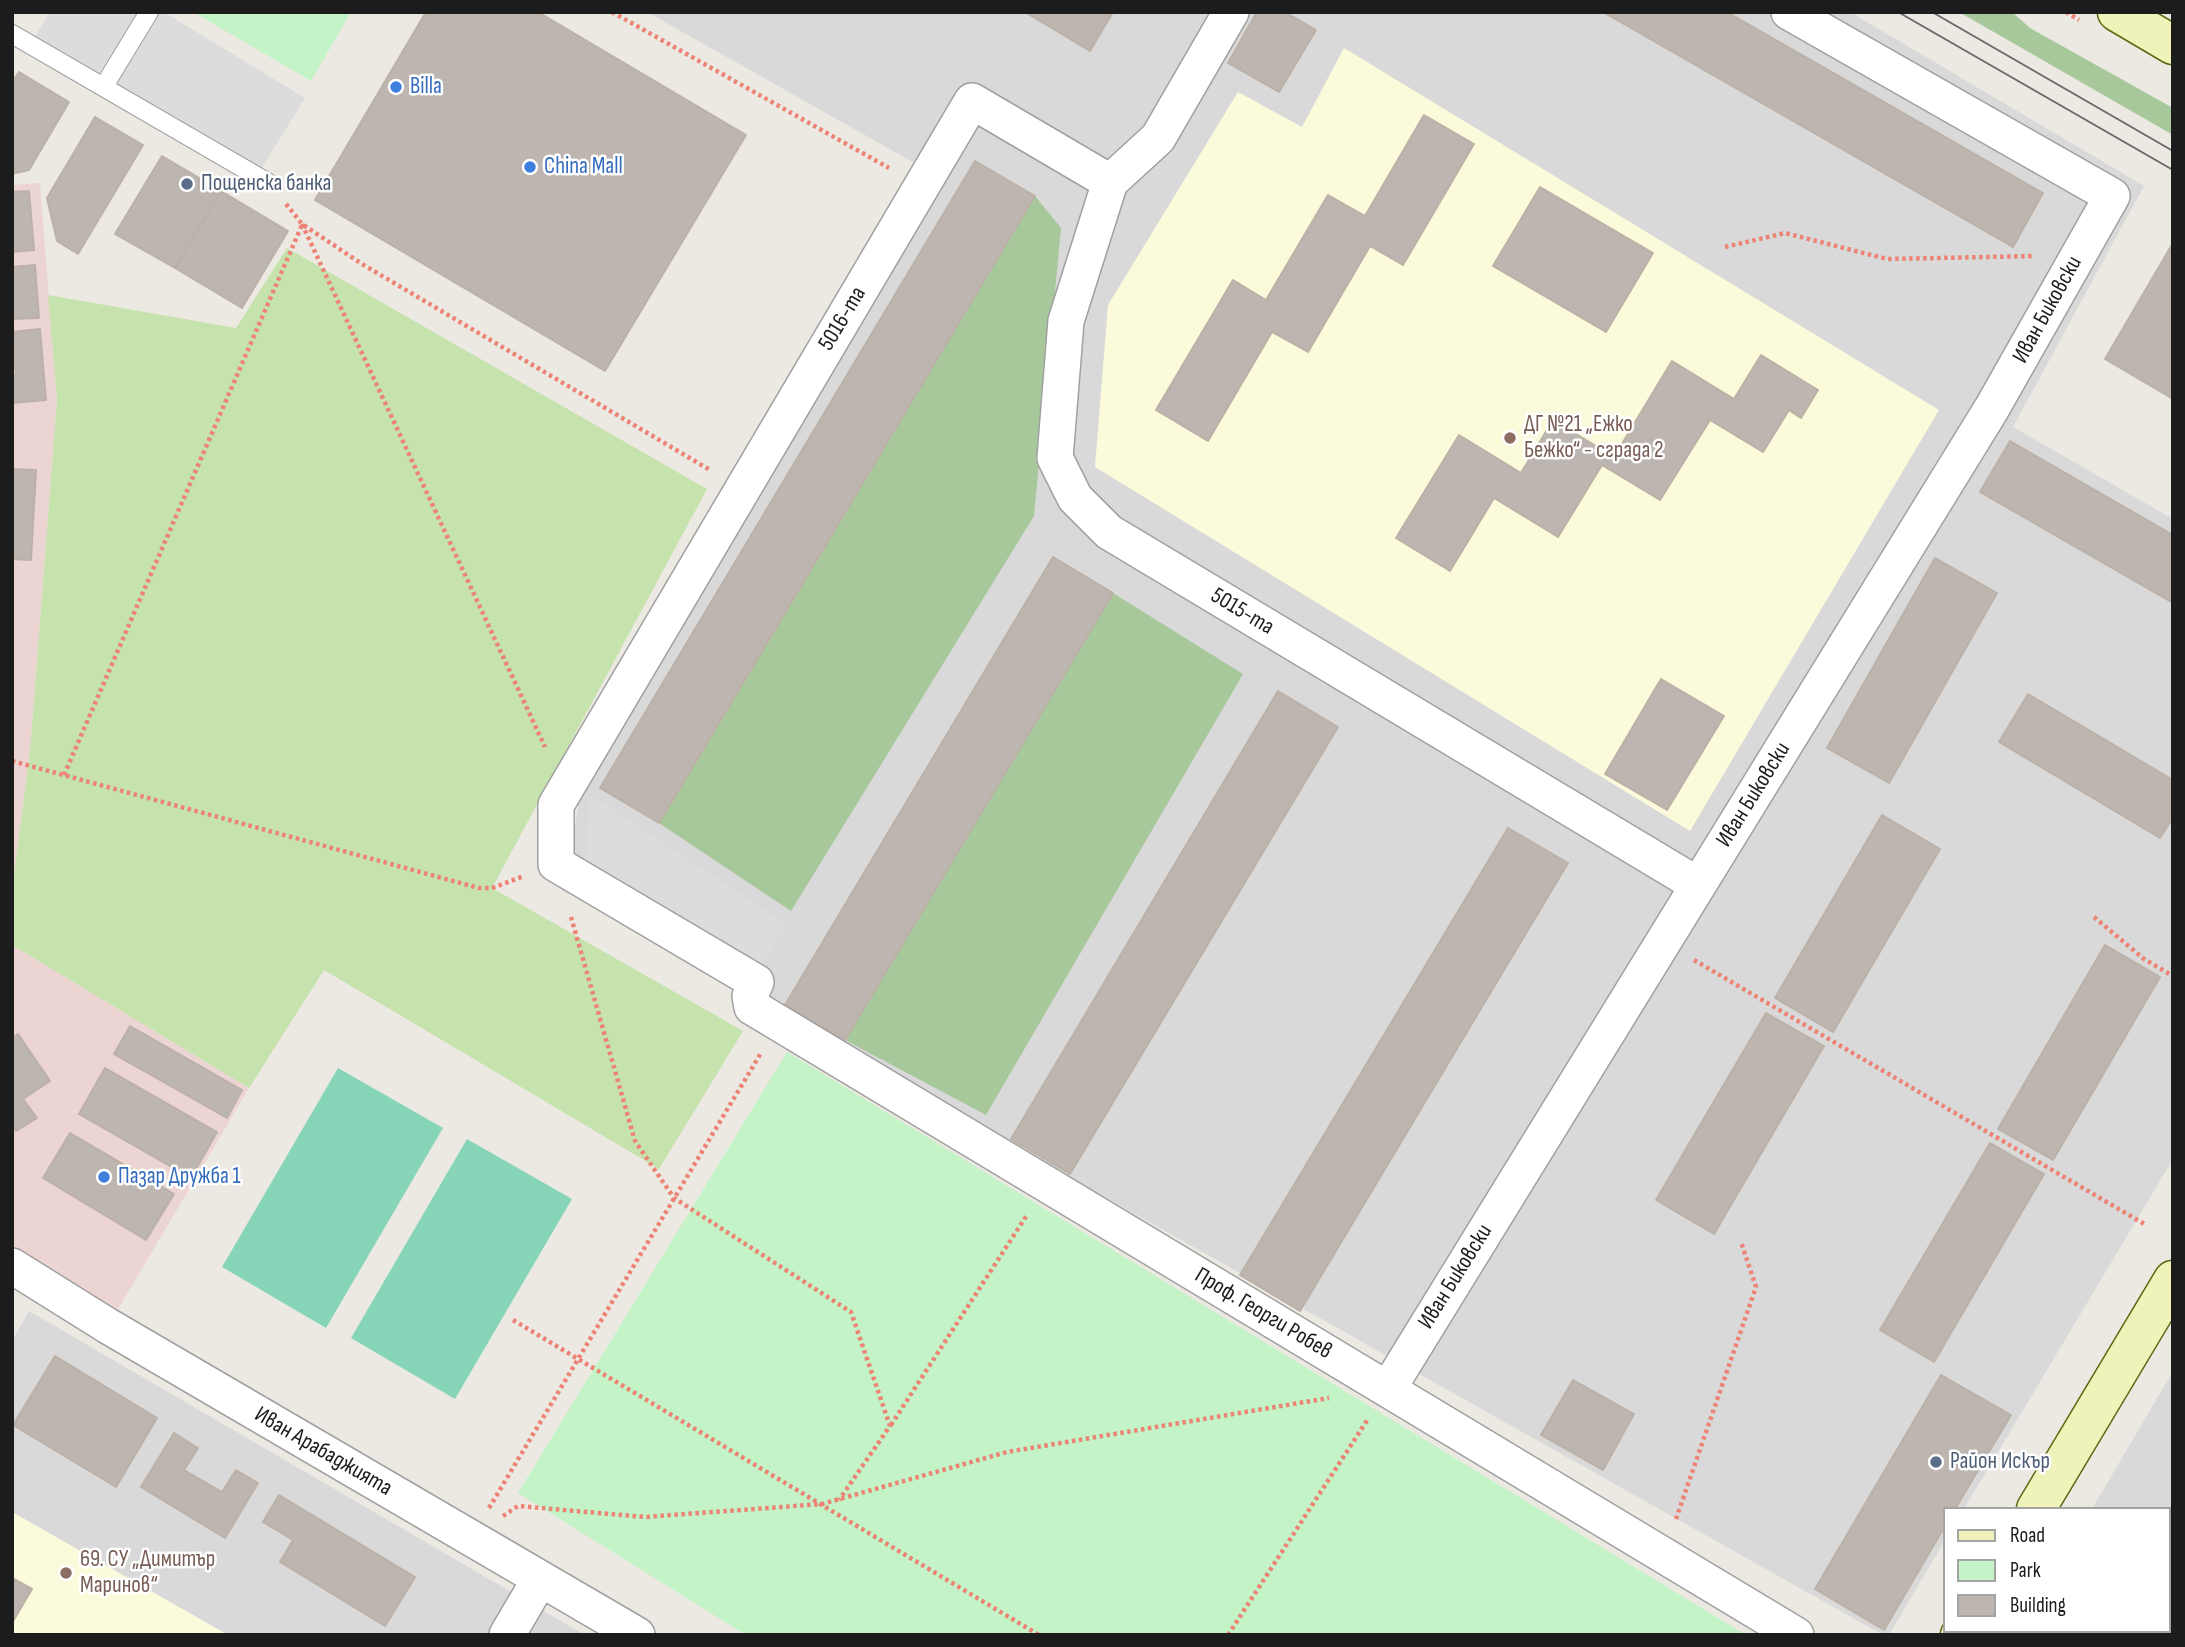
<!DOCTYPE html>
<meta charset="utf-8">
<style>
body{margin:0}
#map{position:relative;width:2185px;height:1647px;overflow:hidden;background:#ece9e3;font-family:"Sofia Sans Condensed",sans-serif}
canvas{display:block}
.frame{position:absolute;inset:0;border:14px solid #1c1c1c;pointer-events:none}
.legend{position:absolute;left:1943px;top:1507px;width:228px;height:126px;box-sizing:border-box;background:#fff;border:2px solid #a4a4a4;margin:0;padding:9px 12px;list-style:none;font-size:21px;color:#1c1c1c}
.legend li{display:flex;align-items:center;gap:14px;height:35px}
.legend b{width:35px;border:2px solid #a4a4a4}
</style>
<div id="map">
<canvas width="2185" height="1647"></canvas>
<div class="frame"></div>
<ul class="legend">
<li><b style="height:9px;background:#eff3ba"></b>Road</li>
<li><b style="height:19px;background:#c3f3c7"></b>Park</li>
<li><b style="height:19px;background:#bcb5b0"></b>Building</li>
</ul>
</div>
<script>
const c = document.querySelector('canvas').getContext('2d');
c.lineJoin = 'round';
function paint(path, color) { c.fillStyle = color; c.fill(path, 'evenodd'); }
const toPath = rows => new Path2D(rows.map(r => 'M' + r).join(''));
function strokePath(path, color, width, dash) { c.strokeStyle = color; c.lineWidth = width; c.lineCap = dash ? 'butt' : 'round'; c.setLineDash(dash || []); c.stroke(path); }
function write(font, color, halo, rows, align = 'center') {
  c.font = font + ' "Sofia Sans Condensed",sans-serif'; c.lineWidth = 5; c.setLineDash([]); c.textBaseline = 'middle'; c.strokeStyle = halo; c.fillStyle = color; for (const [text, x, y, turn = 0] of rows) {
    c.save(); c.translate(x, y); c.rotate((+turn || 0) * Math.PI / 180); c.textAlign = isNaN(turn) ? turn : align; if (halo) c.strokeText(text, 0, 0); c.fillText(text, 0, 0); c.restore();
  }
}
paint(toPath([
 [647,12,1850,12,2144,186,2013,427,2173,519,2173,1159,1964,1509,1945,1509,1945,1540,1889,1635,1883,1635,785,1017,569,857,581,792,941,178],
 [29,1311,585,1635,228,1635,12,1512,12,1341],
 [2173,1371,2173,1635,2019,1635,2021,1631,2169,1631,2169,1509,2092,1509]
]), '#dad9d9');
paint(toPath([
 [40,183,57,399,30,752,12,889,12,185],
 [12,945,249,1088,108,1326,12,1266]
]), '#ecd4d3');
paint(toPath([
 [1344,48,1939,410,1690,831,1095,467,1108,305,1238,92,1302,127],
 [12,1512,228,1635,12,1635]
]), '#fbfbdc');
paint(toPath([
 [287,248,707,489,492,888,743,1031,659,1169,324,970,249,1088,12,945,12,889,30,752,57,399,48,295,236,328]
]), '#c6e2ad');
paint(toPath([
 [1959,12,2012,12,2030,28,2173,108,2173,135],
 [1035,196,1061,228,1034,516,791,911,659,823],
 [1113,593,1243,674,986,1115,845,1040]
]), '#a7c89b');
paint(toPath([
 [193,12,351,12,311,81],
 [787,1052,1746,1635,746,1635,518,1493]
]), '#c3f3c7');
paint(toPath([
 [338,1068,443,1128,326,1328,222,1267],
 [467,1139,572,1199,455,1399,351,1338]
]), '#87d5b8');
paint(toPath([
 [50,12,164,12,305,98,258,174,34,38],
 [591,795,787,925,757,974,585,859]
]), '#dcdcdc');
const building = toPath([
 [426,12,538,12,746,135,605,371,315,200,426,12],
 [1025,12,1113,12,1090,51,1025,12],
 [1257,12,1285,12,1316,30,1279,92,1228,63,1257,12],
 [1603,12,1727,12,2043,193,2013,247,1603,12],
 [19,72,69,102,29,170,12,174,12,82,19,72],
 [1424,115,1474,144,1403,265,1370,246,1308,352,1272,332,1208,441,1156,410,1233,280,1266,300,1328,195,1365,216,1424,115],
 [95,117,143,145,78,254,57,241,47,198,95,117],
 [162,156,221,191,175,268,115,234,162,156],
 [975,161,1035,196,659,823,600,788,975,161],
 [1540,187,1653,253,1606,332,1493,266,1540,187],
 [29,191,34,250,12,252,12,192,29,191],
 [221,191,288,231,242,308,175,268,221,191],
 [2173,243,2173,399,2105,359,2173,243],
 [35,265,39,318,12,319,12,267,35,265],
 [40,329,46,400,12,403,12,375,16,375,12,332,40,329],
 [1761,355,1818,390,1801,418,1789,410,1763,452,1710,420,1660,500,1602,465,1558,537,1494,498,1450,571,1396,538,1459,435,1521,473,1553,420,1614,457,1672,361,1734,399,1761,355],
 [2010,441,2173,535,2173,603,1980,492,2010,441],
 [12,469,36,470,31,560,12,559,12,469],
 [1053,557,1113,593,845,1040,785,1005,1053,557],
 [1935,558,1997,593,1889,783,1827,748,1935,558],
 [1661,679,1724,716,1667,810,1605,774,1661,679],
 [1278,691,1338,727,1070,1174,1011,1139,1278,691],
 [2028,694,2173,780,2173,817,2160,838,1999,742,2028,694],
 [1882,815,1940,849,1833,1032,1775,998,1882,815],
 [1508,828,1568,863,1300,1311,1240,1275,1508,828],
 [2105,945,2160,977,2053,1160,1998,1129,2105,945],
 [1766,1013,1824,1046,1714,1234,1656,1200,1766,1013],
 [130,1026,242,1090,227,1118,114,1054,130,1026],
 [18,1034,50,1081,23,1099,37,1118,16,1131,12,1126,12,1039,18,1034],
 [105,1068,217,1132,191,1178,79,1114,105,1068],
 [70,1133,174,1194,146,1240,43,1178,70,1133],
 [1990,1143,2044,1174,1934,1362,1880,1330,1990,1143],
 [55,1356,157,1418,116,1487,13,1425,55,1356],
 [1941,1375,2011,1415,1955,1509,1945,1509,1945,1526,1884,1630,1815,1589,1941,1375],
 [1573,1380,1634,1414,1603,1470,1541,1435,1573,1380],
 [174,1433,198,1448,184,1470,222,1492,236,1470,258,1483,225,1538,141,1487,174,1433],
 [279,1495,415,1577,385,1626,280,1562,293,1540,263,1522,279,1495],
 [12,1578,32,1589,12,1623,12,1578]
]);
paint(building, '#bcb5b0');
strokePath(building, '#bcb1a6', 2);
const lane = toPath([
 [12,34,267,182],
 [104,86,149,12]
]);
const street = toPath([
 [1231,12,1158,138,1110,182,972,101,556,805,556,864,756,982,750,996,752,1007,1796,1635],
 [1110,182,1066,321,1055,458,1075,498,1109,532,1698,885],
 [12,1266,108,1326,637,1635],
 [1388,1389,1992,408,2112,196,1789,12],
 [507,1635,540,1579]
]);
const secondary = toPath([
 [2117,12,2173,45],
 [2036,1509,2173,1280],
 [1960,1635,1963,1631]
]);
strokePath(lane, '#a0a0a0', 20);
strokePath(street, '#a0a0a0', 38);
strokePath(secondary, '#5c670f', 41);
strokePath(toPath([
 [612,12,889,168],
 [2066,12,2079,20],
 [286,204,302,224,362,264,710,470],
 [302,224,545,747],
 [1725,247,1785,233,1887,259,2035,256],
 [12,761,479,888,492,888,524,876],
 [64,775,302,225],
 [571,917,635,1141,674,1198,851,1312,890,1426,839,1500],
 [2094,917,2144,959,2173,976],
 [1694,960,2146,1225],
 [513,1320,1039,1635],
 [891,1425,1027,1215],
 [489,1508,761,1053],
 [503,1516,518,1506,645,1517,822,1504,1007,1452,1329,1398],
 [1676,1519,1756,1287,1741,1242],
 [1228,1635,1368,1419]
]), '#ec8374', 4.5, [3.5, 3.5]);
strokePath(lane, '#fff', 18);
strokePath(street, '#fff', 35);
strokePath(secondary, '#eff3ba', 38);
strokePath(toPath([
 [1898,12,2173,170],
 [1932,12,2173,151]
]), '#6a6a6a', 2);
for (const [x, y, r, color] of [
 [396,87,7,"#3f7fe0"],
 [530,167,7,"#3f7fe0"],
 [187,184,7,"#5c6f8a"],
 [1510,438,7,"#8d6e63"],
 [104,1177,7,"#3f7fe0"],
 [1936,1462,7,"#5c6f8a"],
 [66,1573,7,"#8d6e63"]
]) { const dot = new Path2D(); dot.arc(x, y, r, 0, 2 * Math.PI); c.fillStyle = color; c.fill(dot); strokePath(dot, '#fff', 2.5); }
write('23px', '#366cbe', '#fff', [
 ["Billa",410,87],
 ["China Mall",544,167],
 ["Пазар Дружба 1",118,1177]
], 'left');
write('23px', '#4e5e75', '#fff', [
 ["Пощенска банка",201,184],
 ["Район Искър",1950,1462]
], 'left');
write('23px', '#1c1c1c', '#fff', [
 ["Иван Биковски",2048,310,-61],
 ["5016-та",843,319,-59],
 ["5015-та",1242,612,31],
 ["Иван Биковски",1754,795,-58],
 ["Иван Биковски",1456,1277,-58],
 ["Проф. Георги Робев",1263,1314,31],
 ["Иван Арабаджията",323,1452,30]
]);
write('23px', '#785e54', '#fff', [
 ["ДГ №21 „Ежко",1524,425],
 ["Бежко“ - сграда 2",1524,451],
 ["69. СУ „Димитър",80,1560],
 ["Маринов“",80,1586]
], 'left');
</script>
